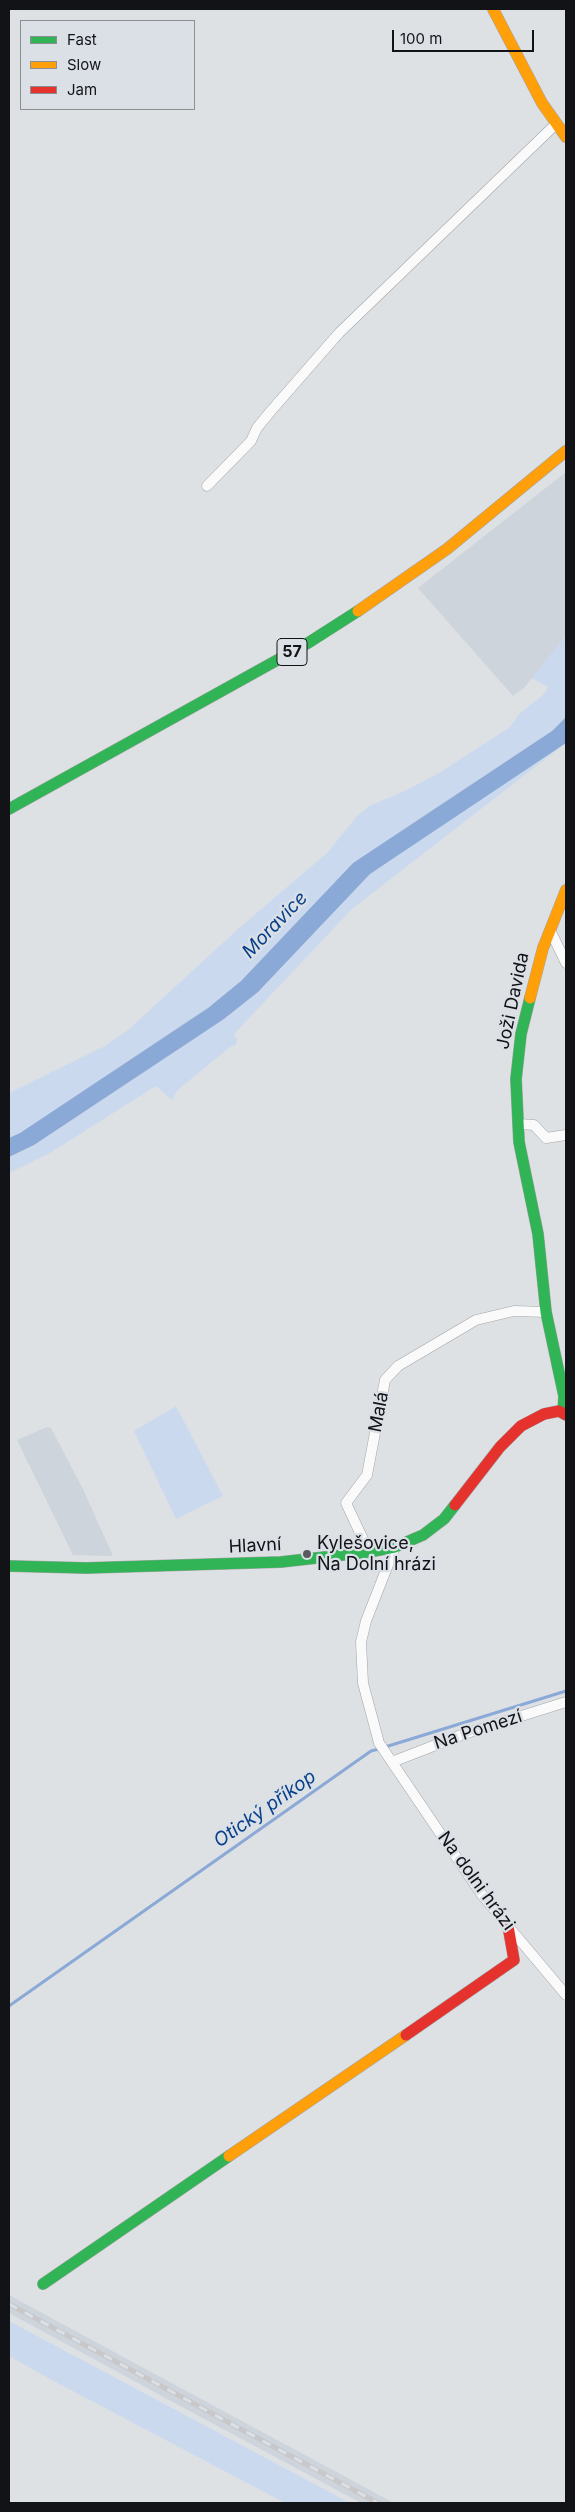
<!DOCTYPE html>
<meta charset="utf-8">
<style>
body{margin:0}
#map{position:relative;width:575px;height:2512px;overflow:hidden;background:#dee1e4;font-family:Inter,sans-serif}
canvas{display:block}
.frame{position:absolute;inset:0;border:10px solid #121316;pointer-events:none}
.legend{position:absolute;left:20px;top:20px;width:175px;height:90px;box-sizing:border-box;background:#dbe0e7;border:1px solid #8b8e93;margin:0;padding:6px 9px;list-style:none;font-size:15px;color:#121316}
.legend li{display:flex;align-items:center;gap:10px;height:25px}
.legend b{width:25px;border:1px solid #8b8e93}
.scale{position:absolute;left:392px;top:30px;width:142px;height:22px;box-sizing:border-box;border:2px solid #121316;border-top:0;padding-left:6px;font-size:15px;line-height:18px;white-space:nowrap;color:#121316;-webkit-text-stroke:4px #dbe0e7;paint-order:stroke}
</style>
<div id="map">
<canvas width="575" height="2512"></canvas>
<div class="frame"></div>
<ul class="legend">
<li><b style="height:6px;background:#30b455"></b>Fast</li>
<li><b style="height:6px;background:#ff9f0a"></b>Slow</li>
<li><b style="height:6px;background:#e5322d"></b>Jam</li>
</ul>
<div class="scale">100 m</div>
</div>
<script>
const c = document.querySelector('canvas').getContext('2d');
c.lineJoin = 'round';
function paint(path, color) { c.fillStyle = color; c.fill(path, 'evenodd'); }
const toPath = rows => new Path2D(rows.map(r => 'M' + r).join(''));
function strokePath(path, color, width, dash) { c.strokeStyle = color; c.lineWidth = width; c.lineCap = dash ? 'butt' : 'round'; c.setLineDash(dash || []); c.stroke(path); }
function write(font, color, halo, rows, align = 'center') {
  c.font = font + ' Inter,sans-serif'; c.lineWidth = 4.5; c.setLineDash([]); c.textBaseline = 'middle'; c.strokeStyle = halo; c.fillStyle = color; for (const [text, x, y, turn = 0] of rows) {
    c.save(); c.translate(x, y); c.rotate((+turn || 0) * Math.PI / 180); c.textAlign = isNaN(turn) ? turn : align; if (halo) c.strokeText(text, 0, 0); c.fillText(text, 0, 0); c.restore();
  }
}
paint(toPath([
 [566,472,566,636,524,688,513,696,418,588],
 [47,1427,51,1428,83,1489,113,1556,73,1555,17,1440],
 [9,2295,190,2393,394,2503,361,2503,182,2407,9,2313]
]), '#cdd4dc');
paint(toPath([
 [566,636,566,717,552,731,353,863,241,981,208,1008,20,1133,9,1138,9,1093,103,1047,128,1030,239,928,327,853,357,816,369,806,407,790,439,773,510,727,519,714,544,694,548,687,531,678],
 [566,743,352,909,234,1034,237,1040,236,1045,230,1047,179,1089,174,1095,173,1101,156,1086,50,1153,9,1173,9,1157,34,1145,224,1019,258,992,370,874],
 [176,1406,223,1496,176,1519,134,1431],
 [9,2321,350,2503,285,2503,48,2378,9,2356]
]), '#cbd9ee');
paint(toPath([
 [566,717,566,743,370,874,258,992,224,1019,34,1145,9,1157,9,1138,20,1133,208,1008,241,981,353,863,552,731]
]), '#8ba9d6');
strokePath(toPath([
 [385,1747,566,1691],
 [9,2006,371,1751,379,1749]
]), '#8ba9d6', 3);
const street = toPath([
 [207,486,251,441,257,428,270,412,339,333,556,124],
 [550,930,566,963],
 [518,1124,534,1125,546,1138,566,1135],
 [395,1547,366,1621,361,1642,363,1683,379,1743,482,1895,566,1995],
 [369,1552,346,1503,367,1475,385,1380,398,1366,476,1320,514,1311,546,1312],
 [392,1762,464,1734,566,1702]
]);
const fast = toPath([
 [9,809,308,643,358,611],
 [530,998,521,1034,516,1079,519,1142,538,1234,546,1312,564,1396,563,1413],
 [9,1566,86,1568,281,1562,369,1552,395,1547,423,1535,444,1519,455,1505],
 [43,2284,229,2156]
]);
const slow = toPath([
 [493,9,542,103,566,137],
 [358,611,447,549,566,451],
 [530,998,543,948,566,890],
 [229,2156,406,2035]
]);
const jam = toPath([
 [455,1505,500,1447,521,1426,544,1414,559,1411,566,1415],
 [406,2035,514,1960,508,1926]
]);
strokePath(street, '#a2a4a6', 11);
strokePath(fast, '#a2a4a6', 12);
strokePath(slow, '#a2a4a6', 12);
strokePath(jam, '#a2a4a6', 12);
strokePath(street, '#fafafb', 10);
strokePath(fast, '#30b455', 11);
strokePath(slow, '#ff9f0a', 11);
strokePath(jam, '#e5322d', 11);
const rail = toPath([
 [9,2304,378,2503]
]);
strokePath(rail, '#c8c8ca', 5);
strokePath(rail, '#dbe0e7', 3, [9]);
for (const [x, y, r, color] of [
 [307,1554,5,"#595b5e"]
]) { const dot = new Path2D(); dot.arc(x, y, r, 0, 2 * Math.PI); c.fillStyle = color; c.fill(dot); strokePath(dot, '#dbe0e7', 2); }
for (const [x, y, w] of [
 [292,652,30]
]) { const box = new Path2D(); box.roundRect(x - w / 2, y - 13.5, w, 27, 4); c.fillStyle = '#dbe0e7'; c.fill(box); strokePath(box, '#121316', 1); }
write('bold 16px', '#121316', null, [
 ["57",292,652]
]);
write('18px', '#121316', '#dbe0e7', [
 ["Joži Davida",513,1001,-78],
 ["Malá",379,1412,-79],
 ["Hlavní",255,1546,-3],
 ["Na Pomezí",478,1730,-18],
 ["Na dolni hrázi",476,1881,54]
]);
write('18px', '#121316', '#dbe0e7', [
 ["Kylešovice,",317,1544],
 ["Na Dolní hrázi",317,1565]
], 'left');
write('italic 19px', '#09408a', '#dbe0e7', [
 ["Moravice",275,925,-46],
 ["Otický příkop",265,1809,-35]
]);
</script>
